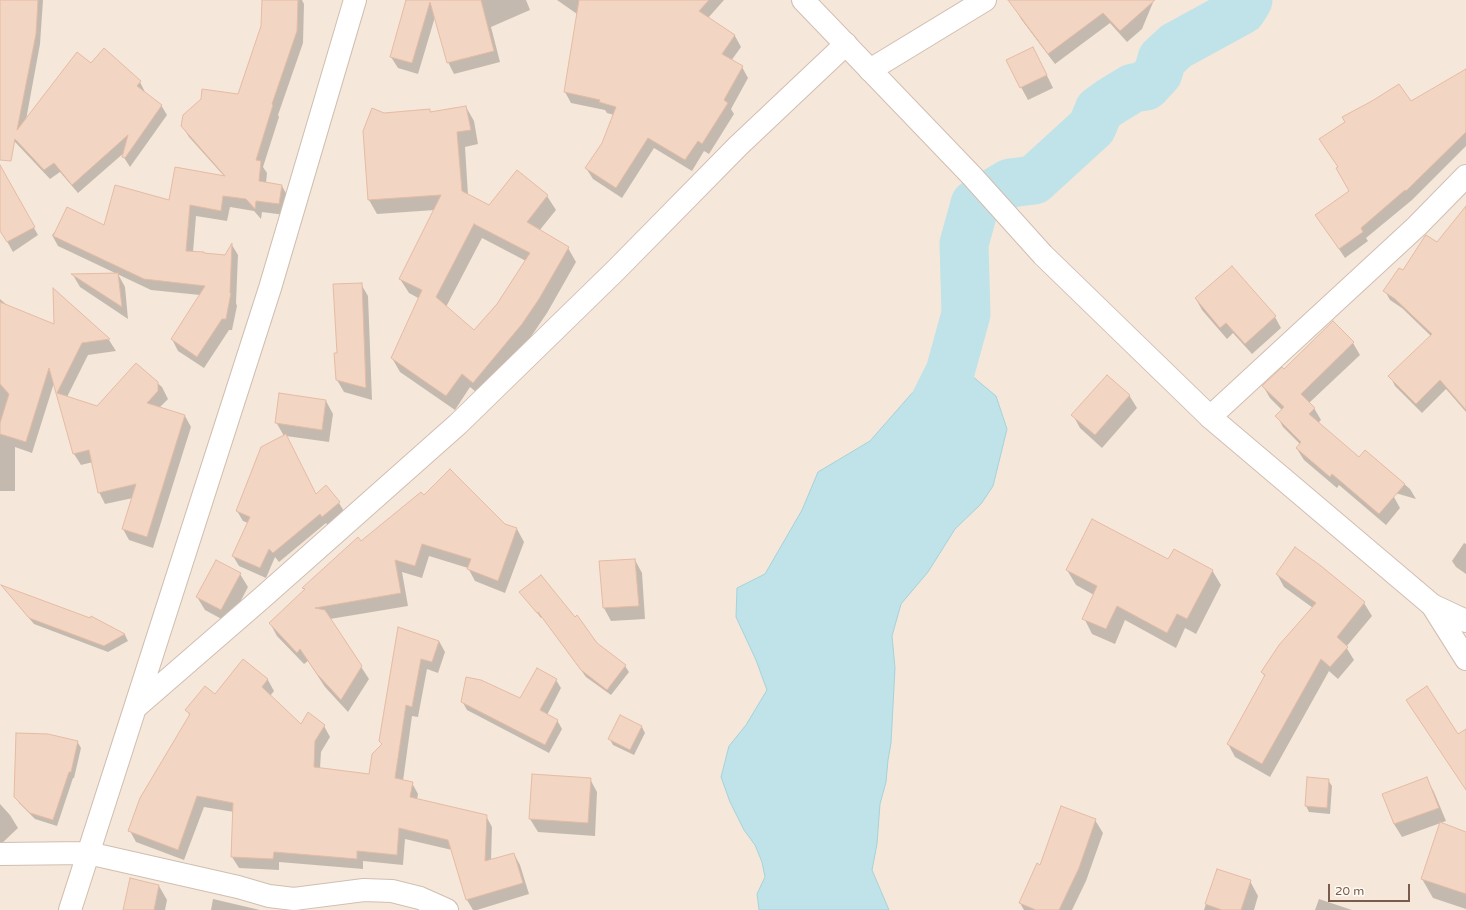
<!DOCTYPE html>
<style>
body{margin:0}
#map{position:relative;width:1466px;height:910px;overflow:hidden;background:#fdf6ec;font-family:"Varela Round",sans-serif}
canvas{display:block}
.scale{position:absolute;left:1328px;top:884px;width:82px;height:18px;box-sizing:border-box;border:2px solid #7a5c4d;border-top:0;padding-left:5px;font-size:12px;line-height:14px;white-space:nowrap;color:#7a5c4d;-webkit-text-stroke:3px #fffaf3;paint-order:stroke}
</style>
<div id="map">
<canvas width="1466" height="910"></canvas>
<div class="scale">20 m</div>
</div>
<script>
const c = document.querySelector('canvas').getContext('2d');
c.lineJoin = 'round';
function paint(path, color) { c.fillStyle = color; c.fill(path, 'evenodd'); }
const toPath = rows => new Path2D(rows.map(r => 'M' + r).join(''));
function strokePath(path, color, width, dash) { c.strokeStyle = color; c.lineWidth = width; c.lineCap = dash ? 'butt' : 'round'; c.setLineDash(dash || []); c.stroke(path); }
paint(toPath([
 [0,0,1466,0,1466,910,0,910]
]), '#f5e8da');
const water = toPath([
 [950,372,972,376,996,396,1007,429,993,486,981,504,955,529,928,572,901,604,892,636,895,668,891,743,888,760,886,782,880,804,877,844,872,870,889,910,759,910,757,894,765,877,762,862,755,845,744,830,730,802,721,777,729,746,746,725,767,690,756,660,736,617,737,588,765,574,802,510,818,472,870,441,913,392,929,376,950,372]
]);
paint(water, '#bfe3e8');
strokePath(water, '#a5d3da', 1);
paint(toPath([
 [0,0,43,0,40,44,26,120,91,65,140,82,145,92,144,93,161,105,167,115,130,167,123,156,125,152,78,193,60,172,50,179,0,126],
 [263,0,302,0,304,4,303,43,278,115,279,117,263,167,267,173,266,183,282,186,288,197,285,215,262,212,261,219,254,211,230,207,227,221,196,216,193,252,226,256,232,245,238,255,236,303,237,306,232,330,229,330,204,368,178,351,172,339,200,295,151,290,58,246,52,235,73,212,104,227,170,202,224,176,189,137,182,126,238,95,262,26],
 [406,0,526,0,530,10,491,27,500,62,454,74,448,62,435,17,418,74,398,68,391,57],
 [557,0,724,0,708,18,735,36,741,47,731,61,742,67,748,78,731,109,734,114,709,154,704,151,692,171,654,148,622,198,593,179,586,168,603,144,614,115,607,113,605,110,571,103,565,92,577,14],
 [1025,0,1154,0,1142,29,1127,42,1110,23,1055,64,1021,19,1015,8],
 [1040,61,1053,88,1028,100,1021,87],
 [1466,73,1466,146,1412,200,1366,238,1368,241,1345,258,1317,216,1350,192,1410,102],
 [466,107,474,121,478,144,465,147,468,195,490,206,517,172,547,196,556,210,539,231,568,248,576,262,547,313,530,338,481,396,470,387,455,410,400,372,392,358,420,299,409,293,400,279,435,210,377,214,369,200,384,114,429,110,431,113],
 [482,238,526,261,497,304,474,331,446,307],
 [0,167,38,235,13,252,0,229],
 [1466,208,1466,412,1446,389,1422,413,1395,386,1390,376,1431,336,1402,308,1390,300,1385,291,1403,271,1438,243],
 [118,274,125,287,128,319,80,287,73,275],
 [361,284,368,296,372,400,344,392,337,380,338,354],
 [55,290,109,340,116,351,88,355,67,397,97,407,136,364,162,387,168,399,159,408,185,416,191,427,153,548,129,540,123,529,133,498,105,504,99,492,93,462,81,465,74,454,54,383,32,453,15,447,15,491,0,491,0,299,8,306,55,325],
 [1196,299,1275,317,1281,328,1252,354,1233,333,1227,339,1202,310],
 [1333,322,1353,343,1360,355,1309,403,1314,408,1321,420,1318,423,1360,458,1365,451,1410,489,1416,499,1385,490,1394,497,1400,508,1386,525,1339,485,1337,488,1304,460,1297,449,1300,444,1283,427,1277,416,1282,410,1270,398,1263,386,1284,371],
 [1129,395,1137,408,1102,448,1080,428,1073,415],
 [326,401,333,414,329,442,286,436,316,495,339,503,345,513,328,526,326,523,279,562,275,557,266,578,239,566,233,556,248,523,243,521,237,511,284,436,276,422],
 [423,496,517,529,524,542,505,593,475,581,468,568,429,556,422,578,402,572,408,606,330,619,369,679,348,712,325,687,308,661,304,664,277,636,270,623,305,591,304,588,361,542],
 [1464,543,1466,544,1466,574,1456,567,1452,561],
 [635,560,642,573,645,619,611,621,604,608],
 [1067,570,1212,570,1221,585,1196,634,1185,628,1176,648,1125,620,1115,644,1092,634,1084,618,1094,595,1076,585],
 [240,574,248,587,229,623,205,610,197,597],
 [1277,574,1364,603,1372,616,1346,647,1354,660,1338,679,1329,671,1270,777,1235,757,1228,744,1265,677,1262,672,1313,608,1284,587],
 [3,587,91,619,92,617,125,635,128,641,108,652,34,624],
 [521,592,596,644,625,666,629,672,611,695,586,677,542,617,541,618],
 [399,628,439,641,445,652,438,673,427,669,418,717,412,716,403,781,412,783,418,794,417,800,486,816,492,827,491,861,514,854,520,865,529,894,477,910,473,910,467,900,452,850,405,839,403,865,363,861,363,869,279,862,279,870,239,868,232,857,234,812,204,807,184,860,136,842,130,831,190,716,187,710,215,695,244,660,268,680,274,691,270,696,301,726,324,726,330,737,321,752,320,769,370,775,382,745,380,740],
 [556,680,561,688,547,715,557,720,562,729,549,753,467,710,462,701,521,699],
 [620,716,642,727,645,733,634,755,613,745,609,738],
 [77,741,81,748,74,778,73,778,57,826,35,819,19,803,15,796],
 [590,779,597,792,595,836,538,832,530,819],
 [1427,779,1434,792,1446,821,1402,837,1394,824,1383,795],
 [1328,780,1332,786,1330,814,1309,812,1306,806],
 [0,804,10,815,18,828,0,845],
 [1095,820,1103,833,1086,881,1072,910,1024,910,1020,903,1040,866],
 [1466,833,1466,909,1433,898,1422,879],
 [1217,870,1250,881,1258,896,1254,910,1204,910],
 [131,879,159,886,167,900,165,910,124,910],
 [213,899,260,910,211,910],
 [1319,899,1352,910,1315,910]
]), '#0003');
strokePath(toPath([
 [920,432,950,372,966,314,964,244,975,204,1010,183,1034,180,1092,127,1099,110,1110,102,1133,88,1146,86,1158,73,1162,59,1176,46,1242,10,1248,0]
]), '#bfe3e8', 49);
const building = toPath([
 [0,0,38,0,36,34,17,130,77,52,91,63,104,48,141,81,137,86,162,105,125,158,122,157,128,135,72,185,54,163,44,170,15,139,11,161,0,160,0,0],
 [262,0,298,0,297,31,272,104,273,105,256,160,261,161,259,181,282,185,279,204,256,201,255,209,246,199,223,196,221,211,190,205,186,251,204,252,204,253,225,255,232,243,230,293,231,293,226,319,222,319,197,357,171,339,205,286,144,279,53,236,67,207,104,225,115,185,169,200,175,167,225,176,181,126,183,115,201,99,202,89,238,94,261,26,262,0],
 [406,0,481,0,494,51,447,63,430,2,412,63,390,57,406,0],
 [579,0,709,0,699,11,735,35,722,54,743,66,724,100,728,103,702,144,698,141,685,160,648,138,616,188,585,168,602,143,616,107,599,102,600,100,564,92,579,0],
 [1008,0,1155,0,1120,31,1103,13,1048,54,1008,0],
 [1033,47,1047,75,1020,88,1006,60,1033,47],
 [1466,69,1466,132,1406,191,1405,190,1361,228,1363,232,1339,249,1315,215,1349,191,1336,168,1338,167,1319,139,1345,122,1342,117,1372,101,1399,84,1411,101,1466,69],
 [466,106,471,130,457,132,462,191,489,205,517,170,548,195,527,222,569,247,539,299,522,324,473,383,462,374,446,396,391,358,422,290,399,279,441,195,368,200,363,131,372,108,384,113,430,109,430,112,466,106],
 [474,224,530,253,497,304,474,330,436,297,474,224],
 [0,165,35,227,7,242,0,231,0,165],
 [1466,206,1466,410,1440,380,1416,404,1388,376,1432,334,1395,299,1383,291,1399,268,1403,270,1425,236,1426,235,1437,242,1466,206],
 [1232,266,1276,316,1245,344,1226,323,1220,328,1195,298,1232,266],
 [118,273,122,307,71,274,118,273],
 [362,283,366,388,336,380,334,353,337,353,333,284,362,283],
 [53,288,110,339,82,343,57,393,97,406,136,363,158,382,158,391,147,403,185,415,147,537,122,529,136,484,98,493,89,450,73,454,49,368,26,442,0,434,0,423,9,394,0,384,0,302,54,324,53,288],
 [1333,321,1354,342,1301,394,1315,408,1309,414,1359,457,1365,450,1405,484,1379,514,1332,474,1330,477,1296,448,1301,442,1275,416,1284,407,1262,386,1282,367,1284,369,1333,321],
 [1107,375,1130,395,1095,435,1071,415,1107,375],
 [279,393,326,400,322,430,275,423,279,393],
 [286,434,316,494,326,485,340,502,322,517,320,514,273,553,269,549,260,568,232,556,250,517,236,511,261,447,286,434],
 [450,469,505,524,517,528,498,581,467,569,471,559,422,544,415,566,395,560,401,593,315,608,325,610,362,666,341,700,317,674,300,649,297,653,269,623,305,589,302,588,358,537,361,541,421,492,424,495,450,469],
 [1092,519,1168,559,1174,549,1213,570,1187,619,1177,614,1167,633,1117,606,1106,629,1082,619,1097,586,1066,570,1092,519],
 [1295,547,1321,566,1365,602,1337,637,1348,647,1330,667,1321,659,1262,764,1227,744,1265,675,1261,672,1279,645,1316,603,1276,574,1295,547],
 [635,559,639,606,603,608,599,561,635,559],
 [216,560,241,573,221,610,196,597,216,560],
 [541,575,575,617,577,615,597,643,626,665,607,690,581,670,538,612,537,613,519,592,541,575],
 [1,585,90,618,91,616,125,634,104,646,29,618,1,585],
 [398,627,439,641,432,662,421,659,412,707,406,705,395,778,413,782,410,797,487,815,485,861,514,853,523,883,466,900,448,840,399,828,397,855,357,851,357,859,274,852,273,859,231,857,233,803,197,796,178,850,128,831,140,798,190,714,185,710,205,686,215,694,243,659,268,679,262,687,301,724,308,712,325,725,315,741,314,767,369,774,372,754,382,744,379,741,398,627],
 [537,668,557,679,540,710,558,720,545,745,461,702,466,677,481,680,520,698,537,668],
 [1427,686,1458,734,1466,729,1466,790,1406,700,1427,686],
 [620,715,642,726,630,750,608,739,620,715],
 [16,733,48,734,78,741,71,772,69,772,53,820,30,813,14,797,16,733],
 [532,774,591,778,588,823,529,819,532,774],
 [1307,777,1329,779,1327,808,1305,806,1307,777],
 [1427,777,1439,808,1394,824,1382,794,1427,777],
 [1061,806,1096,819,1079,868,1059,910,1036,910,1019,903,1037,863,1040,865,1061,806],
 [1440,822,1466,832,1466,894,1421,879,1440,822],
 [1217,869,1251,880,1241,910,1222,910,1205,904,1217,869],
 [130,878,159,885,154,910,123,910,130,878]
]);
paint(building, '#f3d5c3');
strokePath(building, '#e6bba3', 1);
const minor = toPath([
 [870,70,985,0],
 [1210,417,1417,226,1466,176],
 [1432,605,1466,659],
 [135,708,263,597,458,424,616,270,738,146,846,44],
 [0,854,88,853,238,887,269,896,294,899,364,890,392,891,420,898,447,910],
 [70,910,270,288,355,0]
]);
const tertiary = toPath([
 [803,0,972,176,1043,255,1210,417,1432,605,1466,621]
]);
strokePath(minor, '#d1beb0', 24);
strokePath(tertiary, '#d1beb0', 24);
strokePath(minor, '#fff', 22);
strokePath(tertiary, '#fff', 22);
</script>
